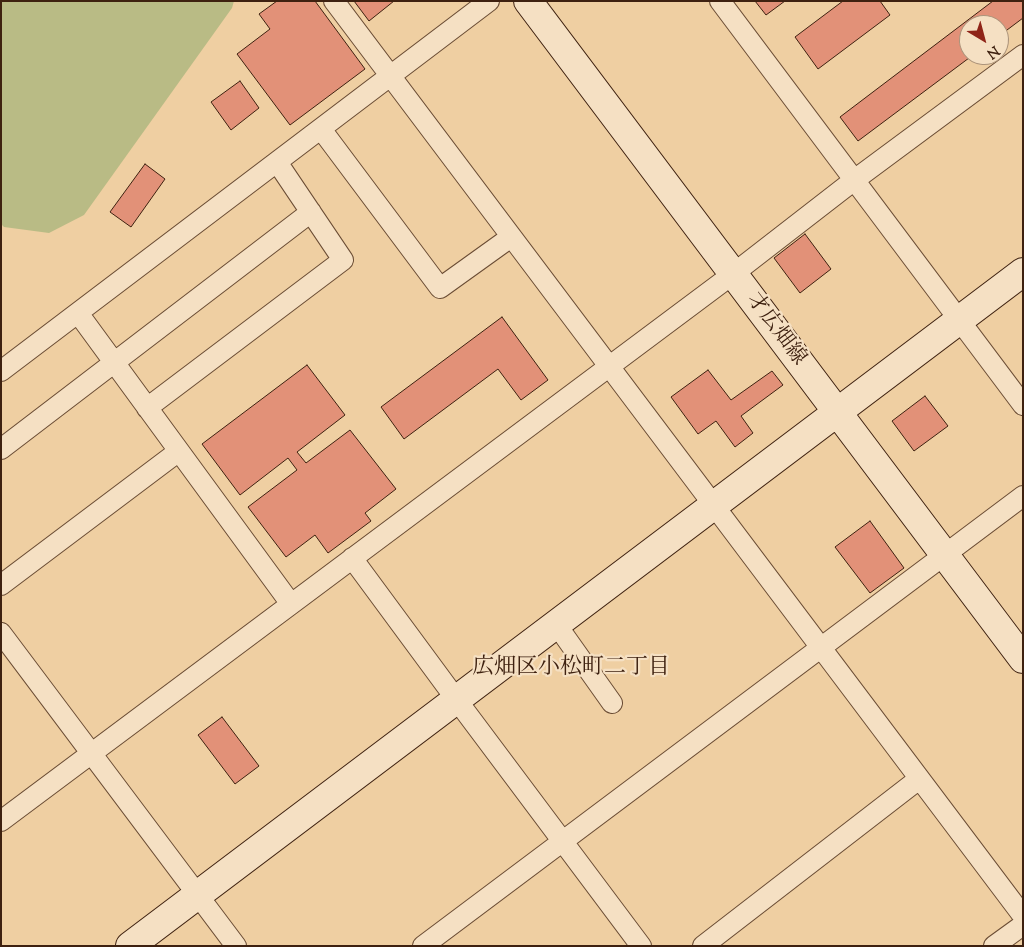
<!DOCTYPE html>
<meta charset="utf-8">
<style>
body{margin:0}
#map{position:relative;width:1024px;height:947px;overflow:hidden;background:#efcfa2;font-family:"Sorts Mill Goudy",serif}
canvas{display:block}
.frame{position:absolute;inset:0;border:2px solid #3e2110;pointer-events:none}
.north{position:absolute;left:959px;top:15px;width:50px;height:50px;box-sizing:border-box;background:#f5e0c3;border:1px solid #ac947b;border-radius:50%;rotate:143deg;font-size:14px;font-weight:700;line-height:20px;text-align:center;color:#3e2110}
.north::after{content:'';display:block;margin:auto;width:18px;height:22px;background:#8f2418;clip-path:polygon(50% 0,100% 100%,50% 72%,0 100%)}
</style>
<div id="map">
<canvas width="1024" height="947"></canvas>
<div class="frame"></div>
<div class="north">N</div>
</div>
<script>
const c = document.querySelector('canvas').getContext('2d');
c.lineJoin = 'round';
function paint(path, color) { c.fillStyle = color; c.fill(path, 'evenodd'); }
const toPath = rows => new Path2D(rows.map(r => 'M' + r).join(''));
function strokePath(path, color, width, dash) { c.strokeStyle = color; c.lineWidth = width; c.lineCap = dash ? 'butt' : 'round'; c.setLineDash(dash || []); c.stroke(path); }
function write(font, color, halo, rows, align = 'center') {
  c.font = font + ' "Sorts Mill Goudy","Noto Serif JP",serif'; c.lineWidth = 4.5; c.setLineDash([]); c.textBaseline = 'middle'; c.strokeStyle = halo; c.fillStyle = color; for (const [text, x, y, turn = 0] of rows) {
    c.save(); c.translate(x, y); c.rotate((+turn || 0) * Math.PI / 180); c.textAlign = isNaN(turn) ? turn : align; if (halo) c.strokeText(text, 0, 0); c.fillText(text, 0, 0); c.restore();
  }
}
paint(toPath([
 [1,1,234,1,232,8,84,215,49,233,4,227,1,224]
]), '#b9bb85');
const building = toPath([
 [277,1,315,1,365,69,290,125,237,54,270,29,259,14,277,1],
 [354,1,394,1,369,21,354,1],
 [755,1,785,1,766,15,755,1],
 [843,1,880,1,890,15,818,69,795,37,843,1],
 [993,1,1023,1,1023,18,999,36,999,25,969,25,969,55,973,55,858,141,840,117,993,1],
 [240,81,259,108,231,130,211,102,240,81],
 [145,164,165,179,131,227,110,212,145,164],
 [805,234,831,269,800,293,774,258,805,234],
 [502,317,548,380,521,400,498,369,404,439,381,407,502,317],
 [307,365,345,415,297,452,306,463,350,430,396,489,365,513,371,521,328,553,315,535,286,557,248,507,297,470,288,458,240,495,202,444,307,365],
 [708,370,731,400,772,371,783,385,741,416,753,433,735,447,716,421,698,434,671,397,708,370],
 [925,396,948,426,914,451,892,421,925,396],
 [870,521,904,568,870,593,835,547,870,521],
 [222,717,259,766,235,784,198,735,222,717]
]);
paint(building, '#e29178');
strokePath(building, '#3e2110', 1);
const street = toPath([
 [334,1,1023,916],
 [720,1,1023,405],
 [321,129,440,288,511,237],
 [78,313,291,604],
 [1,371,489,1],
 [147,408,343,260,277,162],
 [1,449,311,212],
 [352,558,456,699,641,946],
 [1,585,179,451],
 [556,624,612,703],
 [1,633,236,946],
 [1,821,733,274,853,181,1023,55],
 [423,946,1023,496],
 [703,946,919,779],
 [994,946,1023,925]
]);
const secondary = toPath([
 [528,1,1023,659],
 [130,946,1023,272]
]);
strokePath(street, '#6a4c34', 22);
strokePath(secondary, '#3e2110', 30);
strokePath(street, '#f5e0c3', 20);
strokePath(secondary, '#f5e0c3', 28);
write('21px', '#3e2110', '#f5e0c3', [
 ["才広畑線",775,330,53]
]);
write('22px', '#3e2110', '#f5e0c3', [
 ["広畑区小松町二丁目",571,669]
]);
</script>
